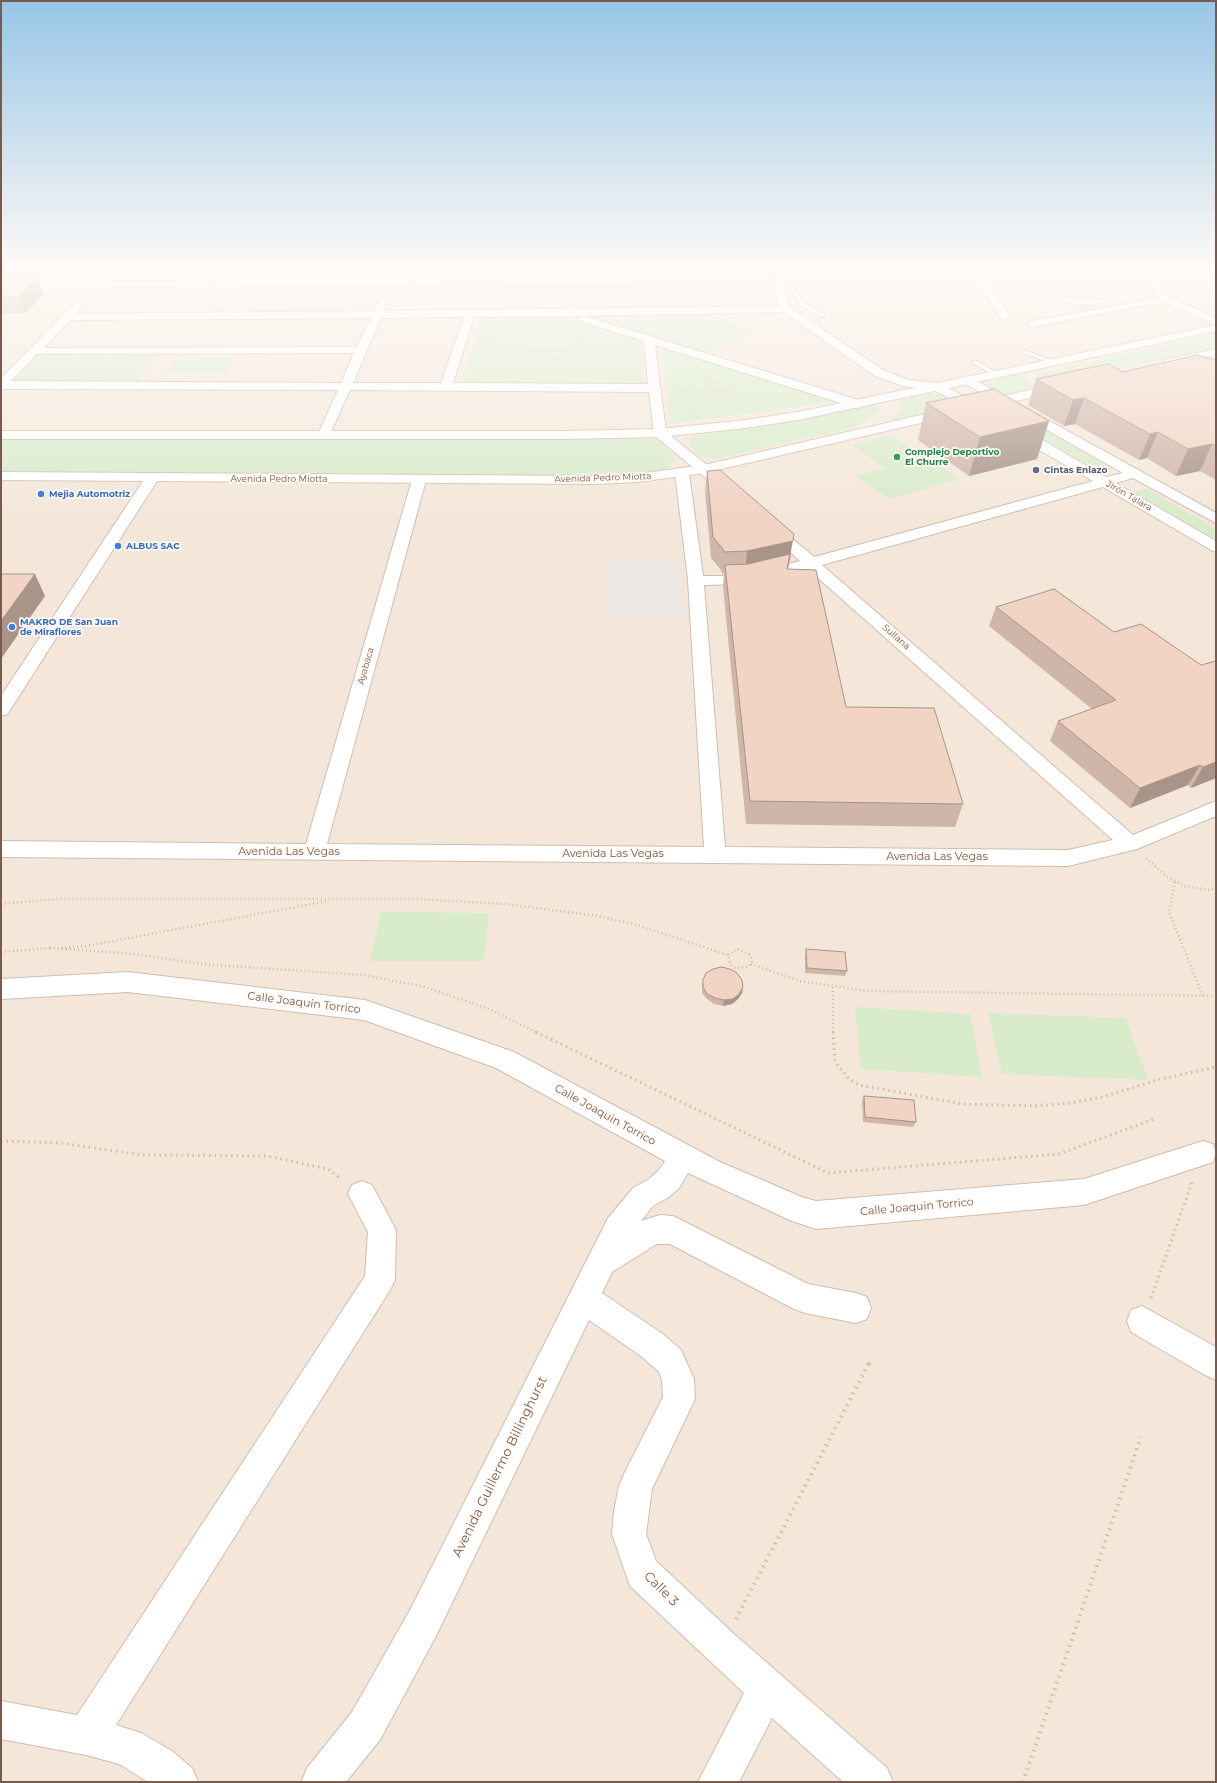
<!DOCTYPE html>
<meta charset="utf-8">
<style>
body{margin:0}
#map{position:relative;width:1217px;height:1783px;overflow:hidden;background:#fcf5ec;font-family:Montserrat,sans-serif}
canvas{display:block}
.frame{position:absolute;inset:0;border:2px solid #785b4e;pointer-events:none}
</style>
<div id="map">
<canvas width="1217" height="1783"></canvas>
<div class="frame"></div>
</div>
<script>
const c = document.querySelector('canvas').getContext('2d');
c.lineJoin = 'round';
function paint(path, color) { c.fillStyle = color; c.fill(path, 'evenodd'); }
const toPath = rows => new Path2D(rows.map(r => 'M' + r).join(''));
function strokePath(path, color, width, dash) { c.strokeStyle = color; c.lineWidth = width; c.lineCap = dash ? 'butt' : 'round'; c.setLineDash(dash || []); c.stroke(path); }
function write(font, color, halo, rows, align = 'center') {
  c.font = font + ' Montserrat,sans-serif'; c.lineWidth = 3.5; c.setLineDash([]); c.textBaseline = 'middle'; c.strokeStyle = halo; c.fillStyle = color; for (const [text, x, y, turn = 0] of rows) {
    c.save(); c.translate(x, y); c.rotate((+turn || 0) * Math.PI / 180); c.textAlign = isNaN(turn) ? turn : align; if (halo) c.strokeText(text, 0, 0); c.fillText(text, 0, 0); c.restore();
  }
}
paint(toPath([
 [745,274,1216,276,1216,1782,1,1782,1,285,160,280]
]), '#f4e7da');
paint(toPath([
 [761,281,770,308,646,309,643,282]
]), '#fce7e0');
paint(toPath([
 [606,562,679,562,684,617,607,617]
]), '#eee8e4');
paint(toPath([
 [1073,303,1120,304,1123,305,1086,312,1080,310],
 [720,314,746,333,706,354,588,317,594,315],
 [482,316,565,316,638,340,642,344,645,384,462,382],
 [1216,334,1216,348,1060,382,1044,380,1037,375,1041,372],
 [663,348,835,402,669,424],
 [39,355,42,354,159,355,137,382,12,382,36,356],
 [235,358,226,373,167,373,177,359],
 [1020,373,1028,383,1039,387,1001,396,977,382],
 [923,393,939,394,950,397,952,407,892,421,900,410,901,398],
 [877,403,880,405,880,408,874,416,864,423,848,429,719,458,710,458,697,455,688,442,689,438,700,434,790,420],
 [1009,409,1114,468,1101,472,997,412],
 [891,435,960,479,889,499,856,476,885,468,852,445],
 [1,437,535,439,634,437,659,441,672,454,674,460,668,468,659,471,556,476,116,475,1,471],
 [1146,488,1216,529,1216,539,1134,492],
 [381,912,489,913,484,961,370,961],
 [855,1007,970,1014,982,1077,861,1069],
 [988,1013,1126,1018,1148,1080,1002,1074]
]), '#d8ebca');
const lane = toPath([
 [783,276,787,276,805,304,824,314,824,316,820,316,801,306,783,276],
 [1023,351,1027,351,1056,362,1051,363,1023,353,1023,351],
 [973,361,977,361,999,374,994,375,973,363,973,361]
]);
const street = toPath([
 [775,274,1149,276,1153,277,1171,298,1216,318,1216,325,1166,303,1141,306,1032,327,1027,324,1032,321,1159,298,1146,282,988,282,1010,317,1005,320,1001,319,978,282,781,281,790,307,883,370,905,379,941,384,985,408,987,411,981,415,934,390,903,386,875,376,783,312,584,316,862,401,864,404,858,408,854,407,655,345,666,432,728,482,730,485,728,488,723,489,718,488,655,436,654,433,649,392,350,390,330,434,324,438,318,434,338,390,1,389,1,378,74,304,78,303,83,306,76,314,374,311,379,300,383,299,388,302,384,311,779,306,771,281,648,281,635,284,115,287,1,292,1,286,115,281,635,278,648,275,775,274],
 [584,316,579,319,580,321,644,341,648,384,453,383,474,317,584,316],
 [464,317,441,383,353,383,381,318,464,317],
 [371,318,357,347,44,348,70,320,371,318],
 [354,353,341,383,11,381,37,354,354,353],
 [1066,298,1100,299,1105,302,1100,305,1062,303,1061,301,1062,299,1066,298],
 [968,376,1216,513,1216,523,1133,478,1116,483,1216,541,1216,552,1211,550,1103,487,822,565,1133,835,1216,801,1216,816,1137,849,1068,866,1,857,1,841,306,844,412,480,414,477,419,476,424,477,426,480,327,844,704,847,688,580,675,473,677,470,682,469,687,470,689,473,703,576,721,576,745,574,800,561,765,530,763,527,765,524,775,524,814,557,1093,481,1010,433,1009,430,1010,427,1020,427,1106,477,1123,473,964,383,962,380,968,376],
 [808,569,1113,840,1068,850,725,847,704,585,745,584,808,569],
 [152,474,157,475,159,478,10,710,8,714,1,716,1,696,145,478,147,475,152,474],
 [128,972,365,1000,514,1052,720,1162,804,1198,816,1201,1084,1179,1203,1141,1213,1144,1216,1152,1213,1162,1084,1205,816,1229,792,1221,688,1173,679,1188,669,1197,653,1206,641,1221,660,1215,673,1216,808,1284,856,1293,867,1297,871,1308,867,1319,856,1323,805,1313,794,1309,670,1244,657,1244,612,1272,602,1293,663,1334,681,1350,694,1379,695,1399,652,1489,646,1534,656,1561,734,1634,887,1768,893,1782,843,1782,772,1718,739,1782,698,1782,744,1693,630,1586,612,1534,614,1511,619,1486,624,1474,663,1397,662,1380,659,1372,641,1356,589,1320,436,1636,380,1740,346,1782,301,1782,307,1768,352,1712,410,1610,608,1218,633,1188,649,1179,659,1170,665,1161,496,1068,364,1020,128,992,1,999,1,979,128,972],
 [362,1181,372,1185,396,1230,395,1280,390,1290,116,1725,141,1733,172,1751,192,1768,198,1782,148,1782,119,1764,86,1755,1,1739,1,1701,77,1715,365,1276,368,1232,348,1194,352,1185,362,1181],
 [1142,1306,1216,1347,1216,1380,1205,1375,1131,1332,1127,1321,1131,1310,1142,1306]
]);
const secondary = toPath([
 [1216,325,1216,331,803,419,746,428,660,437,564,439,1,439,1,431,564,431,660,429,746,420,803,411,1216,325],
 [1216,349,1216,355,1169,365,1163,362,1165,360,1216,349],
 [1060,383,1066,387,1064,390,704,473,637,482,596,484,1,480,1,472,596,476,637,474,704,465,1060,383]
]);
const highway = toPath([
 [319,267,736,267,731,270,1,276,1,270,319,267],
 [778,267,792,267,780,273,779,279,771,279,770,272,778,267]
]);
strokePath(lane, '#cfbdb0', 2);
strokePath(street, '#cfbdb0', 2);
strokePath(secondary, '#d5bfb1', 2);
strokePath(highway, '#d9d1cd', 2);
strokePath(toPath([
 [1173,279,1216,280],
 [479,340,492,341,533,351],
 [724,346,748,333,738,326],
 [532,351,607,344],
 [552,351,562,351,567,355,558,359,546,357,546,353,552,351],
 [562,351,588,338],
 [538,352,546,353],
 [566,356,594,360,621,370],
 [558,359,558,371],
 [507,369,547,358],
 [694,372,716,388],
 [715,383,731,385,737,392,732,396,722,397,711,396,704,393,703,390,705,386,715,383],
 [673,388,692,391,714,391],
 [716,388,721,388,725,390,714,391,716,388],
 [724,389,733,386],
 [725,391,768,395],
 [722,392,730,398],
 [708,398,717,392]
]), '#d7b7a6', 1, [0.5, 1.5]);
strokePath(toPath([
 [729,397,742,407],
 [687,412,709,397]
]), '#d7b7a6', 1.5, [0.5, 2]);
strokePath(toPath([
 [1146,858,1166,876,1185,886,1209,890,1216,888],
 [1175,882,1169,912,1203,996],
 [1,904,57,899,417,899,505,904,598,916,640,926,728,955],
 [50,948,136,954,200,964,363,975,425,987,489,1009,538,1033],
 [61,948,86,946,328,901],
 [738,949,749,954,752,959,751,964,747,967,735,968,730,964,728,955,738,949],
 [1,952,50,948],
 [751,964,799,981,868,991,1216,996],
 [833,987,833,1033]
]), '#d7b7a6', 2.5, [1, 3]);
strokePath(toPath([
 [536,1032,828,1173,1059,1154,1154,1119],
 [833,1032,835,1062,849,1079,859,1085,963,1104,1035,1106,1070,1103,1102,1097,1161,1079,1216,1067],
 [1,1141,61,1143,142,1155,267,1156,328,1169,341,1179],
 [1151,1298,1192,1182],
 [869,1364,871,1360]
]), '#d7b7a6', 3, [1.5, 4]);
strokePath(toPath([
 [736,1619,869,1363],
 [1023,1782,1141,1437]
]), '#d7b7a6', 4, [1.5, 5]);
paint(lane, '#fff');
paint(street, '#fff');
paint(secondary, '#fff');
paint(highway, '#f4b7a5');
strokePath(toPath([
 [612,267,613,273],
 [54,276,64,267]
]), '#d7b7a6', 1, [0.5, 1.5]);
paint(toPath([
 [37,277,44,294,25,313,1,314,1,284],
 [1216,359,1216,480,1200,471,1176,476,1147,458,1139,460,1075,424,1064,426,1028,405,1036,379,1123,372,1214,360],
 [926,403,1049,421,1037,459,969,476,918,440],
 [707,471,791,556,788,569,846,707,963,804,955,827,746,824,723,586,724,573,722,574,721,570,711,558,705,491],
 [996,607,1114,632,1201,665,1216,661,1216,778,1191,788,1188,785,1130,808,1050,741,1058,721,1092,709,989,626],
 [806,949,847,971,845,976,805,973,805,955],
 [703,980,743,987,742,993,738,999,732,1004,723,1006,714,1004,707,999,702,993,702,985],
 [864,1096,916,1122,913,1127,863,1122,862,1101]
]), '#cfb6a9');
paint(toPath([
 [37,277,44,294,25,313,19,296],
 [1084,398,1075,424,1064,426,1073,400],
 [1049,421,1037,459,969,476,980,437],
 [1158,432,1147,458,1139,460,1150,434],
 [1212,444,1200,471,1176,476,1188,449],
 [794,534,784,591,745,573,747,551],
 [35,574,45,596,1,659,1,621],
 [1216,762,1216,778,1191,788,1203,767],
 [1200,765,1188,785,1130,808,1140,788],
 [743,987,742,993,738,999,732,1004,723,1006,724,1000]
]), '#a99489');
const building = toPath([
 [8,277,37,277,19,296,1,296,1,284,8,277],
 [1197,355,1214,360,1216,359,1216,446,1212,444,1188,449,1158,432,1150,434,1084,398,1073,400,1036,379,1108,364,1123,372,1197,355],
 [994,389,1049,421,980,437,926,403,994,389],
 [720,470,794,534,793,541,747,551,724,552,723,549,713,537,707,471,720,470],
 [790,554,787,569,816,570,846,707,934,708,963,804,750,801,725,565,748,564,790,554],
 [1,574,35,574,1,621,1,574],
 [1054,589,1114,632,1141,624,1201,665,1216,661,1216,762,1203,767,1200,765,1140,788,1058,721,1116,700,996,607,1054,589],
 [806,949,845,952,847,971,807,968,806,949],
 [721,967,730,969,737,973,742,980,743,987,739,994,733,999,724,1000,715,998,707,994,703,987,703,980,706,973,713,969,721,967],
 [864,1096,914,1100,916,1122,865,1117,864,1096]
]);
paint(building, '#f1d4c4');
strokePath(building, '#a99489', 1);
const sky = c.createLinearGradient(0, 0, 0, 517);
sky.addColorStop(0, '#98c6e7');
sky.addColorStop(0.52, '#fefaf6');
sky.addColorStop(1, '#fefaf600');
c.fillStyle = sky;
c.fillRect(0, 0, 1217, 517);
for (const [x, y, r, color] of [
 [897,457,4,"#2e9e5b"],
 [1036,470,4,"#5c6f8a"],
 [41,494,4,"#3f7fe0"],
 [118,546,4,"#3f7fe0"],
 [12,627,4,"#3f7fe0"]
]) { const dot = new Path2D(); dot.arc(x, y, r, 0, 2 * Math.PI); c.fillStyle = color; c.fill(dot); strokePath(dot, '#fff9f3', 1.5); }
write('bold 9px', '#27864d', '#fff9f3', [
 ["Complejo Deportivo",905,452],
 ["El Churre",905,462]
], 'left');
write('bold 9px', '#4e5e75', '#fff9f3', [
 ["Cintas Enlazo",1044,470]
], 'left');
write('9px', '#785b4e', '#fff9f3', [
 ["Avenida Pedro Miotta",603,478,-2],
 ["Avenida Pedro Miotta",279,479],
 ["Jirón Talara",1129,496,30],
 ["Sullana",896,637,41],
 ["Ayabaca",366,666,-74]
]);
write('bold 9px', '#366cbe', '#fff9f3', [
 ["Mejia Automotriz",49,494],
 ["ALBUS SAC",126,546],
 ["MAKRO DE San Juan",20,622],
 ["de Miraflores",20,632]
], 'left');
write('11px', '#785b4e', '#fff9f3', [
 ["Avenida Las Vegas",289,852],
 ["Avenida Las Vegas",613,854],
 ["Avenida Las Vegas",937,857],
 ["Calle Joaquin Torrico",304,1003,7],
 ["Calle Joaquin Torrico",605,1115,29],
 ["Calle Joaquin Torrico",917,1207,-5]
]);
write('13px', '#785b4e', '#fff9f3', [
 ["Avenida Guillermo Billinghurst",500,1467,-64],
 ["Calle 3",661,1589,45]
]);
</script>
